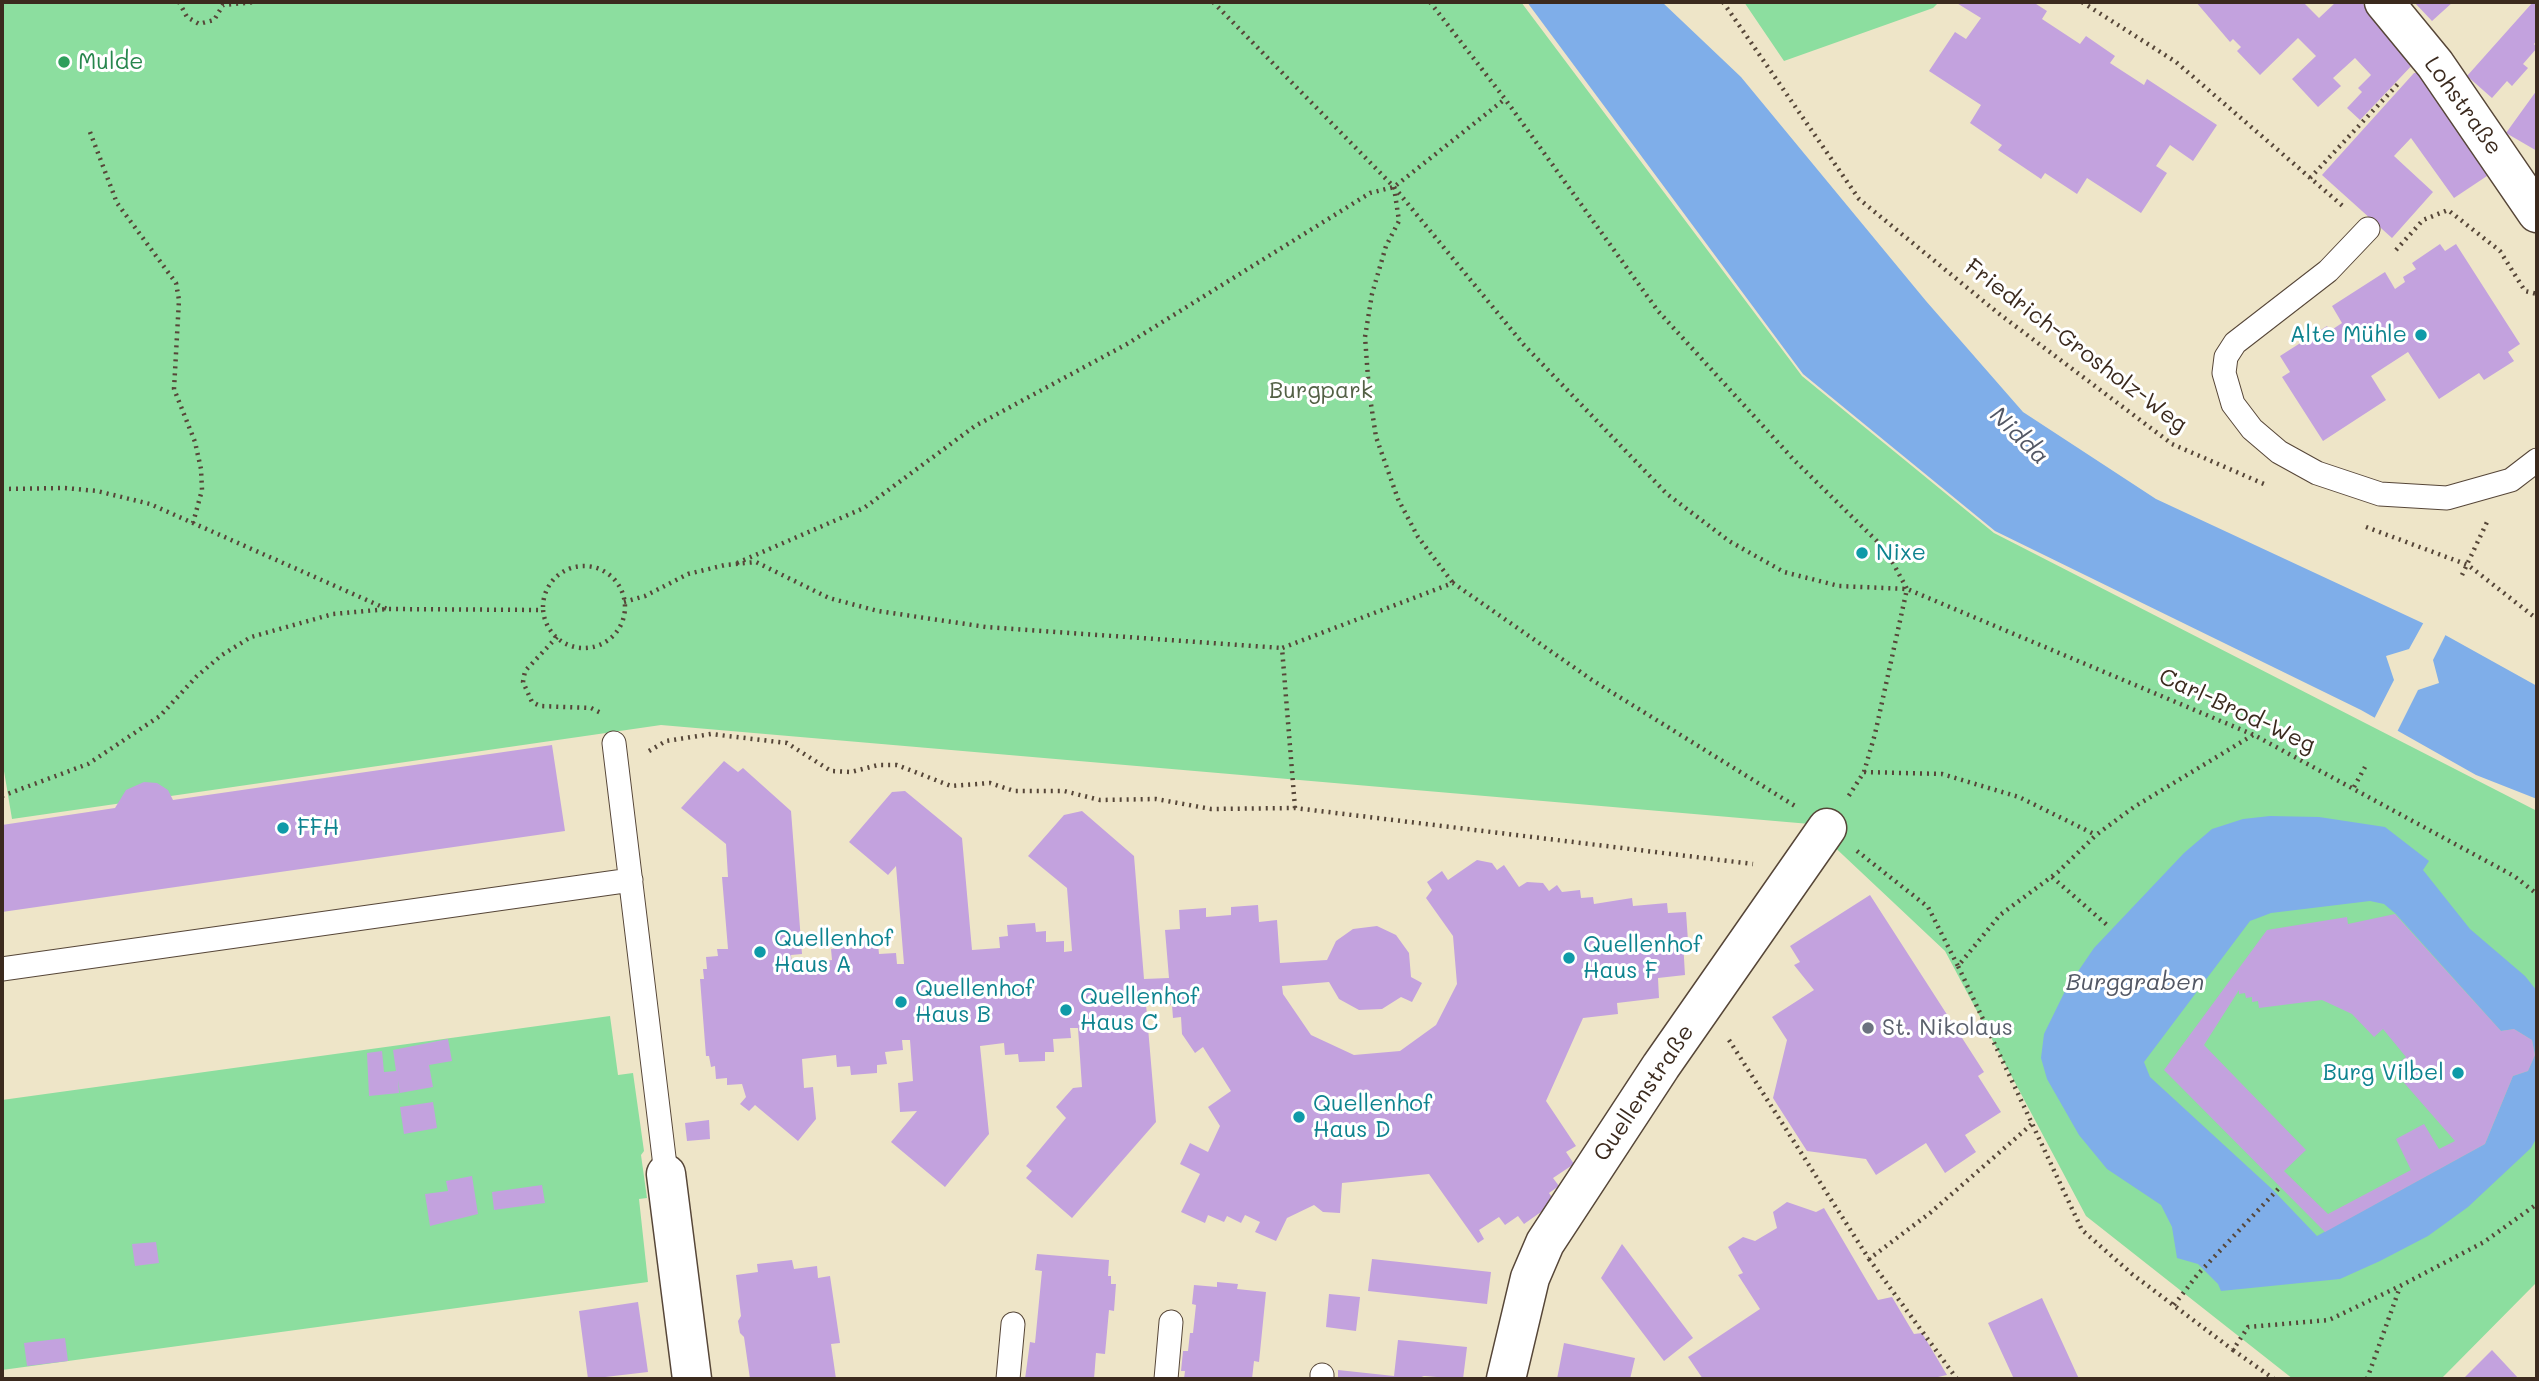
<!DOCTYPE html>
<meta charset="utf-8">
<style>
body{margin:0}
#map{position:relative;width:2539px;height:1381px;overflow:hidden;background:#eee5c8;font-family:Mali,sans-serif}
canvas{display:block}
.frame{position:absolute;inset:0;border:4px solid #3b2a1e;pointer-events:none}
</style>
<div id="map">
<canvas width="2539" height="1381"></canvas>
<div class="frame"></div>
</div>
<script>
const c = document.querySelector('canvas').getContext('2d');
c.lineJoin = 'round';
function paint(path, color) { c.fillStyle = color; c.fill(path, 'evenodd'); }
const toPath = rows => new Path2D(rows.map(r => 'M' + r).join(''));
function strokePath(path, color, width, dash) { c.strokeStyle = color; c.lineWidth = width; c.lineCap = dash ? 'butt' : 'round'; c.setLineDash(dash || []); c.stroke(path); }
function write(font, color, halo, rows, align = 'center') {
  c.font = font + ' Mali,sans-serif'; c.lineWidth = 6; c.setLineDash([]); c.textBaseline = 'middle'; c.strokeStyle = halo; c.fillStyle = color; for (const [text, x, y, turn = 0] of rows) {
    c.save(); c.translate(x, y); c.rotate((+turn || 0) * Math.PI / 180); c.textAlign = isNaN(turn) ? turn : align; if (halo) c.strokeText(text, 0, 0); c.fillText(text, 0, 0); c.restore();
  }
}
paint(toPath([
 [2,2,1521,2,1802,376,1994,533,2537,811,2537,1282,2441,1379,2293,1379,2086,1216,1945,951,1810,824,661,725,12,819,2,759],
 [1744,2,1939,2,1933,8,1784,61],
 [610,1016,618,1075,633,1073,644,1151,641,1155,647,1198,639,1199,648,1282,2,1370,2,1100]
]), '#8cde9f');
paint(toPath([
 [1527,2,1662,2,1741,77,1926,301,2023,412,2156,499,2429,626,2537,686,2537,799,2476,775,2361,710,1995,531,1803,374],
 [2270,816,2319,817,2385,827,2429,861,2423,870,2470,929,2525,976,2537,991,2537,1137,2531,1148,2468,1207,2428,1236,2380,1261,2340,1279,2221,1291,2218,1284,2198,1264,2177,1258,2172,1227,2161,1205,2107,1169,2079,1135,2047,1079,2041,1058,2044,1034,2066,989,2094,948,2184,853,2212,829,2243,819],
 [2370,901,2384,904,2396,914,2501,1031,2514,1029,2532,1040,2535,1055,2528,1071,2513,1076,2485,1144,2317,1236,2273,1190,2150,1077,2144,1062,2250,921,2271,913]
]), '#7faee9');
paint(toPath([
 [2425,620,2447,632,2433,660,2439,683,2418,690,2396,734,2373,721,2394,680,2386,656,2409,649]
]), '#eee5c8');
paint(toPath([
 [1955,2,2033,2,2047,11,2042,19,2080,44,2086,36,2115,56,2110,63,2144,85,2147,79,2217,125,2193,161,2170,145,2156,166,2167,173,2141,213,2087,178,2077,194,2045,173,2041,179,1998,150,2002,145,1970,123,1981,105,1929,71,1955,32,1966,39,1981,18],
 [2196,2,2303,2,2319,18,2336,2,2361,2,2417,60,2360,120,2347,108,2362,92,2358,88,2371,75,2355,58,2333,78,2341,86,2318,107,2292,79,2316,56,2298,38,2260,75,2237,51,2241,47,2233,39,2230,42],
 [2414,2,2453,2,2432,21],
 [2533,2,2537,2,2537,40,2534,44,2537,48,2523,64,2528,68,2512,86,2507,81,2492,98,2467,76],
 [2414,73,2424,73,2493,172,2454,198,2411,138,2394,156,2433,192,2392,238,2322,175],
 [2537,90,2537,151,2506,133],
 [2440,244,2445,251,2456,244,2520,344,2508,352,2514,361,2484,380,2479,373,2439,399,2408,352,2371,376,2386,400,2323,441,2282,377,2290,372,2280,356,2327,326,2330,331,2342,323,2332,306,2385,272,2395,289,2405,282,2403,277,2416,269,2412,263],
 [552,745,565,831,2,912,2,825,115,808,126,790,144,782,157,783,168,790,173,800],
 [724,761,738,772,743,768,791,811,802,954,791,955,792,964,832,960,831,949,840,948,839,937,868,935,868,945,878,944,879,954,896,953,897,964,904,964,896,866,888,875,849,842,892,792,905,791,962,838,972,950,1000,948,999,937,1008,936,1007,925,1035,923,1036,932,1046,931,1046,942,1064,941,1064,952,1072,951,1067,888,1028,856,1064,815,1082,811,1134,856,1144,979,1169,978,1165,930,1180,929,1179,910,1206,908,1206,917,1231,915,1231,907,1258,905,1259,922,1277,920,1280,963,1327,960,1336,941,1353,929,1377,926,1396,935,1409,953,1411,977,1422,983,1412,1002,1401,997,1382,1009,1359,1010,1339,999,1329,982,1282,986,1283,994,1311,1035,1354,1055,1400,1051,1436,1025,1457,984,1453,936,1426,898,1432,890,1427,882,1442,871,1448,880,1477,860,1492,863,1497,870,1504,865,1519,887,1527,882,1543,883,1549,891,1557,885,1562,892,1580,890,1581,898,1593,897,1594,904,1632,898,1633,906,1667,903,1668,913,1686,912,1688,941,1683,941,1685,975,1658,978,1659,998,1617,1003,1618,1014,1583,1018,1546,1101,1576,1146,1566,1152,1574,1164,1553,1178,1559,1186,1549,1193,1555,1202,1524,1224,1518,1216,1505,1225,1499,1217,1479,1230,1484,1239,1478,1243,1429,1174,1342,1183,1340,1213,1323,1212,1314,1205,1287,1218,1276,1241,1255,1232,1260,1222,1245,1215,1241,1223,1227,1216,1224,1222,1208,1215,1205,1223,1181,1212,1200,1174,1180,1164,1190,1143,1208,1152,1220,1126,1208,1107,1231,1091,1203,1047,1195,1053,1182,1034,1181,1017,1173,1018,1172,1005,1158,1006,1157,992,1145,992,1156,1122,1072,1218,1026,1178,1032,1171,1026,1166,1066,1118,1056,1107,1073,1088,1082,1087,1078,1028,1070,1028,1071,1038,1053,1039,1054,1052,1045,1052,1045,1061,1019,1062,1018,1054,1005,1055,1004,1043,980,1046,989,1134,945,1187,891,1142,917,1111,900,1112,898,1083,913,1081,910,1040,902,1040,903,1050,885,1052,887,1064,877,1065,877,1073,851,1075,850,1066,837,1067,836,1055,802,1059,804,1088,813,1087,816,1119,798,1141,755,1105,749,1111,740,1104,746,1097,742,1084,727,1085,727,1078,716,1079,715,1066,711,1067,709,1056,706,1056,700,979,704,979,703,969,707,969,706,957,718,956,717,949,728,949,722,877,728,877,726,844,681,808],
 [1870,895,1984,1072,1978,1076,2001,1112,1965,1135,1976,1152,1945,1173,1926,1143,1876,1175,1866,1159,1807,1151,1773,1098,1787,1040,1772,1017,1814,990,1794,965,1800,962,1790,946],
 [2395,914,2501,1031,2514,1029,2532,1040,2535,1055,2528,1071,2513,1076,2485,1144,2325,1232,2164,1070,2267,930,2347,917,2348,924],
 [2239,990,2239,994,2245,993,2246,998,2252,997,2252,1002,2258,1001,2259,1008,2322,1000,2352,1014,2374,1037,2383,1029,2406,1057,2392,1069,2455,1141,2439,1149,2424,1124,2396,1139,2411,1170,2328,1214,2284,1171,2306,1150,2204,1045],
 [448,1039,452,1061,429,1065,433,1087,400,1093,398,1080,399,1093,369,1096,367,1053,382,1051,384,1072,396,1071,393,1050],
 [433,1102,437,1128,404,1134,400,1107],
 [709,1120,710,1139,687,1141,685,1123],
 [472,1176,478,1214,430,1226,425,1194,448,1191,446,1181],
 [542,1185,545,1203,494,1210,492,1192],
 [1787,1202,1816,1212,1824,1208,1878,1300,1892,1297,1914,1334,1922,1333,1947,1375,1929,1379,1703,1379,1688,1357,1760,1309,1738,1275,1743,1273,1728,1247,1743,1237,1755,1241,1777,1228,1773,1212],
 [156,1242,159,1263,135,1266,132,1244],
 [1622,1244,1693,1338,1664,1361,1601,1278],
 [1037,1254,1109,1260,1108,1276,1111,1276,1111,1284,1116,1284,1114,1311,1109,1310,1105,1354,1096,1353,1094,1379,1025,1379,1030,1342,1035,1343,1042,1271,1035,1270],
 [1372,1259,1491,1272,1487,1304,1368,1291],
 [792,1260,794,1269,817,1266,818,1278,830,1276,840,1343,831,1344,836,1379,750,1379,744,1337,740,1333,738,1321,741,1316,736,1275,758,1272,757,1264],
 [1217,1282,1238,1284,1237,1289,1266,1292,1259,1362,1254,1361,1252,1379,1184,1379,1185,1371,1181,1371,1183,1351,1188,1351,1190,1333,1193,1333,1196,1305,1192,1304,1194,1285,1217,1287],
 [1329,1294,1360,1297,1356,1331,1326,1327],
 [2042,1298,2079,1379,2014,1379,1988,1323],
 [638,1302,648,1372,588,1379,579,1311],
 [65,1338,68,1361,27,1366,24,1343],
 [1398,1340,1467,1347,1463,1379,1424,1376,1416,1379,1338,1379,1338,1370,1394,1376],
 [1564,1343,1635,1358,1630,1379,1557,1379],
 [2492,1350,2519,1379,2463,1379]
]), '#c3a2de');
const service = toPath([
 [2368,229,2328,271,2235,343,2226,357,2224,373,2233,404,2252,429,2279,452,2317,473,2380,494,2447,498,2511,480,2537,460],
 [614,743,666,1174],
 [2,969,631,880],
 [1008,1379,1013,1324],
 [1166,1379,1171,1322],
 [1322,1379,1322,1375]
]);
const minor = toPath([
 [2384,2,2435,64,2537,213],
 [666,1174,692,1379],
 [1506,1379,1530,1278,1545,1243,1661,1066,1827,828]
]);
strokePath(service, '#564638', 25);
strokePath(minor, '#564638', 41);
strokePath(toPath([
 [179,2,187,17,199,24,214,20,223,5,256,2],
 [1213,2,1394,187,1524,345,1667,494,1729,541,1784,572,1839,586,1907,589,2254,735,2514,876,2537,894],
 [1430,2,1505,99,1658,311,1794,460,1886,550,1907,589,1875,734,1864,772,1848,797],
 [1723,2,1859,199,1998,313,2172,444,2264,484],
 [2082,2,2176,62,2345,208],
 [90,132,117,203,176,283,179,300,174,389,195,442,201,469,202,490,193,523],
 [2310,178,2398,84],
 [1394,187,1399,221,1386,246,1372,294,1365,337,1369,391,1376,437,1398,499,1418,537,1453,583],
 [2396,250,2423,220,2448,210,2500,251,2525,291,2537,294],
 [2,489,65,488,97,491,150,504,387,609],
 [2366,527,2468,565,2537,619],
 [737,563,864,508,975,426,1127,344,1370,193,1394,187,1505,99],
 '543 607a41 41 0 1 1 82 0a41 41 0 1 1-82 0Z',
 [2462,575,2488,520],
 [624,602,645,596,688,574,725,565,756,562,829,598,878,611,986,627,1282,648],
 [557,637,525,671,523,682,532,702,540,706,591,708,603,714],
 [2253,735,2134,807,2096,835,2058,872,2000,915,1958,966,2082,1230,2132,1274,2233,1350,2248,1327,2329,1320,2400,1286,2484,1242,2537,1204],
 [649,751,666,741,711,734,787,743,831,771,851,772,878,765,897,765,951,786,990,783,1014,791,1064,791,1100,800,1156,799,1211,809,1295,808,1753,864],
 [1864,772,1942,774,2019,797,2096,835],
 [2354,787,2365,767],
 [2,796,88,764,160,716,197,676,222,655,251,637,333,614,388,609,543,610],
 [1295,808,1282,648,1453,583,1592,680,1795,806],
 [1857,851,1928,907,1958,966],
 [2052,877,2107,925],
 [1729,1040,1869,1259,1930,1213,2032,1124],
 [1869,1259,1957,1379],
 [2174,1305,2198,1274,2280,1187],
 [2233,1350,2274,1379],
 [2367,1379,2400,1287]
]), '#564638', 4.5, [2, 5]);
strokePath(service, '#fff', 23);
strokePath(minor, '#fff', 38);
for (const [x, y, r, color] of [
 [64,62,7,"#2e9e5b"],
 [2421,335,7,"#0f9aa8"],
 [1862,553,7,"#0f9aa8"],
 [283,828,7,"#0f9aa8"],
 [760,952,7,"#0f9aa8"],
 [1569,958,7,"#0f9aa8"],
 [901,1002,7,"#0f9aa8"],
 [1066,1010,7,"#0f9aa8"],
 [1868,1028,7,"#6b7280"],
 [2458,1073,7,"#0f9aa8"],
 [1299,1117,7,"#0f9aa8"]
]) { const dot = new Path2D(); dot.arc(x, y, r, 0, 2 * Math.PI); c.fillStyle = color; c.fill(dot); strokePath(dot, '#fff', 2.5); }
write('23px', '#27864d', '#fff', [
 ["Mulde",78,62]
], 'left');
write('23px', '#3b2a1e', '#fff', [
 ["Lohstraße",2463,106,54],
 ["Friedrich-Grosholz-Weg",2076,346,37],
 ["Carl-Brod-Weg",2237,711,25],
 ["Quellenstraße",1644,1093,-56]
]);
write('23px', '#0d838f', '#fff', [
 ["Alte Mühle",2407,335,"right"],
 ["Nixe",1876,553],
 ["FFH",297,828],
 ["Quellenhof",774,939],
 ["Haus A",774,965],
 ["Quellenhof",1583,945],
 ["Haus F",1583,971],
 ["Quellenhof",915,989],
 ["Haus B",915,1015],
 ["Quellenhof",1080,997],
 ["Haus C",1080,1023],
 ["Burg Vilbel",2444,1073,"right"],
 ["Quellenhof",1313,1104],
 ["Haus D",1313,1130]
], 'left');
write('23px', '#536045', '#fff', [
 ["Burgpark",1321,391]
]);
write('23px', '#5b616d', '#fff', [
 ["St. Nikolaus",1882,1028]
], 'left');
write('italic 24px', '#535865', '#fff', [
 ["Nidda",2019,436,44],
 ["Burggraben",2135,983]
]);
</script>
